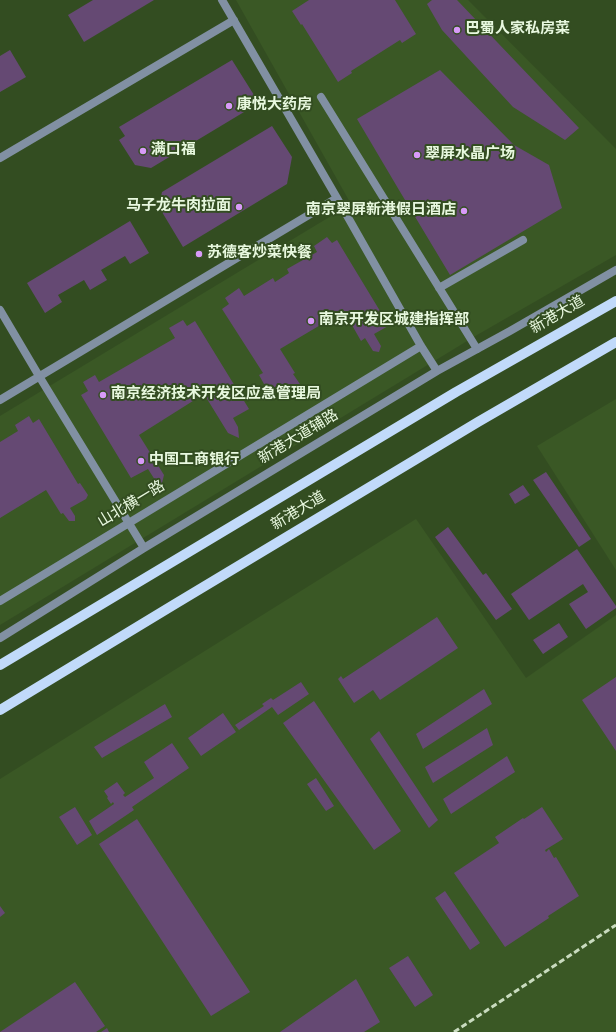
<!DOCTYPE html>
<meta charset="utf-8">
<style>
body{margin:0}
canvas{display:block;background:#334d21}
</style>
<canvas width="616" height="1032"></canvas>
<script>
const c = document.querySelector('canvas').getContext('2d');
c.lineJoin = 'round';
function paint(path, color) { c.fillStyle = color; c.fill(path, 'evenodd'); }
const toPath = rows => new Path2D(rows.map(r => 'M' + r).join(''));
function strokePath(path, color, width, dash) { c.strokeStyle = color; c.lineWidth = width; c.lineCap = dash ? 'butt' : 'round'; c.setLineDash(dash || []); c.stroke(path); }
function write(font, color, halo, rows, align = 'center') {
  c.font = font + ' Spectral,"Noto Sans SC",serif'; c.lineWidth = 4; c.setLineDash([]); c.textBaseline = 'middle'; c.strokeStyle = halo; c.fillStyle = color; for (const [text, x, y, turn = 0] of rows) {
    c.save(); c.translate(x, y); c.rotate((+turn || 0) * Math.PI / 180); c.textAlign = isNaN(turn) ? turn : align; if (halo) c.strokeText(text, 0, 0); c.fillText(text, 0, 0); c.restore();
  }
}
paint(toPath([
 [236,0,468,0,616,149,616,255,477,335,0,625,0,416,351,204],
 [616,399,616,570,537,446],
 [416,519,526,678,616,615,616,1032,0,1032,0,779]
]), '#3a5825');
paint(toPath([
 [93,0,154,0,84,42,68,15],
 [309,0,395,0,416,34,402,43,400,40,351,71,352,73,338,82,302,24,301,25,292,11],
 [432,0,457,0,579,128,565,140,513,107,442,30,427,4],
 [10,50,26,77,0,92,0,56],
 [232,60,259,103,151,168,135,165,119,140,125,136,119,127],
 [440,70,514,145,549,165,562,208,450,275,399,190,357,119],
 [272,126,292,157,287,184,183,247,159,207,162,192],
 [130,221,149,253,130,264,125,256,101,270,107,280,90,290,84,280,58,295,62,302,45,313,27,283],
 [327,237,332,243,337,240,380,311,382,310,390,325,374,334,381,346,379,352,373,351,365,338,361,341,344,311,280,349,295,373,293,374,302,387,301,394,294,392,289,385,273,394,269,393,259,375,263,373,222,309,229,304,225,298,239,288,244,296,273,278,275,282,289,273,287,269,317,252,314,246],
 [183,320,187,326,195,321,249,409,233,418,238,427,239,438,228,433,204,394,139,435,164,475,162,483,155,480,148,469,131,478,81,395,88,391,83,382,95,375,99,382,175,338,169,328],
 [29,416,33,423,39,419,78,484,80,483,88,495,86,499,70,508,75,516,75,521,69,521,63,513,61,514,46,490,0,518,0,442,18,431,15,425],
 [546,472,591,539,579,547,533,480],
 [523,485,530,495,515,504,509,494],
 [448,527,483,575,486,573,512,609,496,620,435,537],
 [577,549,616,606,616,608,586,629,569,604,588,592,583,584,529,620,511,594],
 [437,617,458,648,380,700,373,690,354,703,338,679,341,676,343,679],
 [559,623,568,637,543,654,533,640],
 [616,677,616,751,582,700],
 [301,682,309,694,278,715,272,707,239,730,235,725,264,706,262,704,271,698,273,700],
 [484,689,492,704,423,749,416,734],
 [314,701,401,831,374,850,283,723],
 [165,704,172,717,102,758,94,747],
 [223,713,236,732,201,756,188,738],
 [487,728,493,745,433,783,425,767],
 [379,731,438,820,429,828,370,739],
 [172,743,189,768,132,807,134,810,97,835,89,821,114,804,113,802,111,804,107,798,108,797,104,791,117,782,125,793,123,795,125,797,154,778,144,762],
 [507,756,515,772,451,814,443,799],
 [316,778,334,806,326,811,307,784],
 [75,807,92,835,77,845,59,817],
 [542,807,563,839,545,850,546,852,549,849,554,858,556,857,579,896,548,916,549,918,505,947,454,873,499,843,495,837,523,818,524,819],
 [137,819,250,992,211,1016,99,844],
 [445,891,480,943,470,950,435,898],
 [0,906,5,913,0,917],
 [408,956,433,995,415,1007,389,968],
 [356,979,380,1022,364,1032,280,1032],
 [75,982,105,1026,96,1032,0,1032],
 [107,1028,109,1032,101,1032]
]), '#654973');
strokePath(toPath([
 [321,97,477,349],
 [439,288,523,240]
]), '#8190a3', 8);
strokePath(toPath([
 [222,0,337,198,421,346,437,371],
 [0,158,234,20],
 [0,310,39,376,144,548],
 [0,400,337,198],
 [0,601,421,346],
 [0,638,144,548,437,371,510,331,616,270]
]), '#8190a3', 8);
strokePath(toPath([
 [0,665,456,392,616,301],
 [0,710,175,604,478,422,616,342]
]), '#c1dafa', 10);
strokePath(toPath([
 [454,1032,616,925]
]), '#c9dbbf', 3, [6, 3]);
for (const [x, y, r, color] of [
 [457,30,4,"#d89af8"],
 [229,106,4,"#d89af8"],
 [143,151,4,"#d89af8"],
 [417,155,4,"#d89af8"],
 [239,207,4,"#d89af8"],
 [464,211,4,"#d89af8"],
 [199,254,4,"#d89af8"],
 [311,321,4,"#d89af8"],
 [103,395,4,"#d89af8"],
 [141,461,4,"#d89af8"]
]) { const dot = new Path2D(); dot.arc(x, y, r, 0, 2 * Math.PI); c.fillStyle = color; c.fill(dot); strokePath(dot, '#334d21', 1.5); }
write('bold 15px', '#e8f8df', '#334d21', [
 ["巴蜀人家私房菜",465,30],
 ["康悦大药房",237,106],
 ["满口福",151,151],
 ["翠屏水晶广场",425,155],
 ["马子龙牛肉拉面",231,207,"right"],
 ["南京翠屏新港假日酒店",456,211,"right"],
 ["苏德客炒菜快餐",207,254],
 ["南京开发区城建指挥部",319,321],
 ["南京经济技术开发区应急管理局",111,395],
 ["中国工商银行",149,461]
], 'left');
write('15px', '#e8f8df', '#334d21', [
 ["新港大道",558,316,-30],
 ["新港大道辅路",299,438,-31],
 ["山北横一路",132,505,-31],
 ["新港大道",299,512,-31]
]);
</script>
